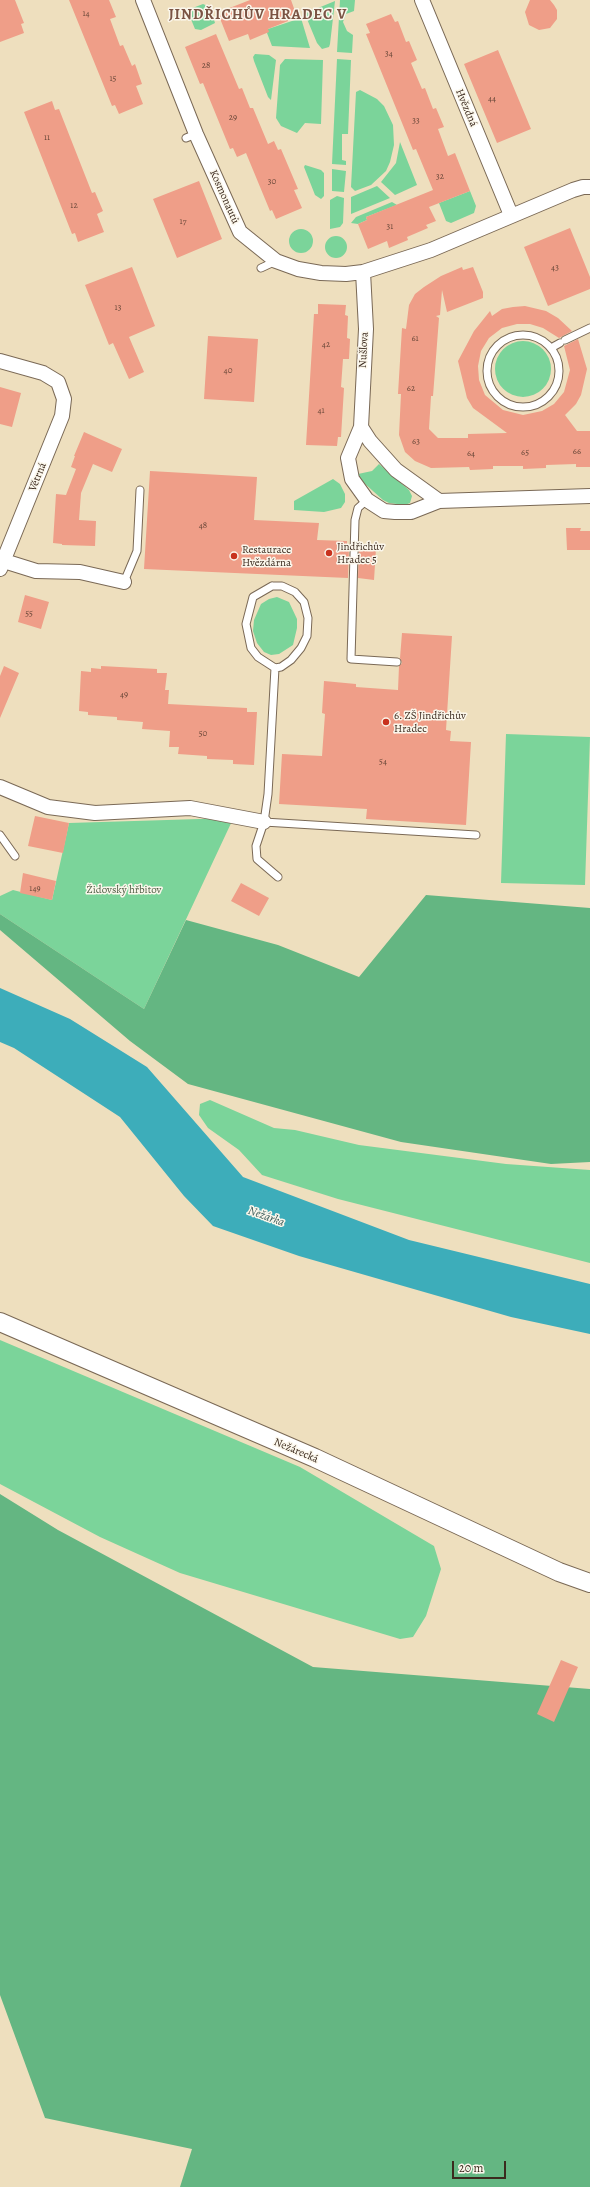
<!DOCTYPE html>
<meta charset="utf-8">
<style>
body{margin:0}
#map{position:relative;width:590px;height:2187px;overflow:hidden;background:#eedfbe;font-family:Alegreya,serif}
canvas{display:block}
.scale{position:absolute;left:452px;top:2161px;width:54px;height:18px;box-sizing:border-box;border:2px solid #3b2a1e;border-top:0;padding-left:5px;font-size:12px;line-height:14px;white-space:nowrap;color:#3b2a1e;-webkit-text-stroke:3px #fbf7ec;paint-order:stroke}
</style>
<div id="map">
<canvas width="590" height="2187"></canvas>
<div class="scale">20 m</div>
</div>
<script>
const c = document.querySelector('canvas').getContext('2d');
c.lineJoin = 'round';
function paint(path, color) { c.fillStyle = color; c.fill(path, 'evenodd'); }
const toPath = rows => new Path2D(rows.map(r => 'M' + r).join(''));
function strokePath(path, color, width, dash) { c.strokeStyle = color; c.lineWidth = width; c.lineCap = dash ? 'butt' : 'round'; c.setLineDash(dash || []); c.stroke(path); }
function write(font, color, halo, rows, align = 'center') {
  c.font = font + ' Alegreya,serif'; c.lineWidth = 3; c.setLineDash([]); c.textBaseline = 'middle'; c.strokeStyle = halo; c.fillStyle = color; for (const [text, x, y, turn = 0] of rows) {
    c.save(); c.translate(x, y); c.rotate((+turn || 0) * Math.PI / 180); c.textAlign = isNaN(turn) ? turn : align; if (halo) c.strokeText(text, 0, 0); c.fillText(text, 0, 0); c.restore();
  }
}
paint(toPath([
 [340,0,355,0,354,11,346,14,343,22,347,31,353,35,352,53,337,52],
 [335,1,330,44,329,47,322,49,317,43,307,19,306,13],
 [203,4,210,7,215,23,201,30,195,29,188,12,190,9],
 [301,18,310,48,272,46,267,33,268,29],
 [255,54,269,55,276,60,271,100,268,97,254,61,253,57],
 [285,59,323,60,321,124,305,123,297,133,281,126,276,118,280,65],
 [337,59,351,60,348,134,342,134,342,160,346,161,346,165,332,164],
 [360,90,377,99,384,106,393,125,394,145,390,162,386,171,371,185,355,191,351,187,356,92],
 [400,142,417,185,395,195,381,182,396,163],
 [305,165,321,170,324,173,324,196,321,199,315,195,304,167],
 [332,169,346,171,344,192,332,191],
 [377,186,390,198,351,214,351,197],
 [470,191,476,206,474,213,451,223,446,221,439,203],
 [337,196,344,198,343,223,340,227,330,229,330,200],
 [392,202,397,205,366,217,367,220,358,224,351,223,356,217],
 '289 241a12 12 0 1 1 24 0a12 12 0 1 1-24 0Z',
 '325 247a11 11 0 1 1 22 0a11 11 0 1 1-22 0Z',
 '495 369a28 28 0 1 1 56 0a28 28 0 1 1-56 0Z',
 [379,464,409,490,412,496,410,503,405,505,389,503,383,500,364,483,358,474,372,471],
 [333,479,340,484,345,494,345,502,341,508,324,512,294,510,294,501],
 [277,597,289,602,297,619,297,628,293,645,279,654,271,655,264,652,257,643,253,631,254,620,261,604,269,599],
 [506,734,590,737,585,885,501,883],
 [232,818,233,819,144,1009,0,914,0,896,13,890,52,900,69,823],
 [210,1100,274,1128,295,1130,359,1145,506,1164,590,1170,590,1263,338,1199,262,1175,239,1150,208,1128,199,1115,200,1104],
 [0,1340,300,1467,434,1546,441,1569,426,1616,413,1637,400,1639,180,1573,100,1537,0,1484]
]), '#7bd49a');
paint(toPath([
 [426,895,590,908,590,1162,551,1164,401,1142,188,1084,130,1041,0,930,0,914,144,1009,186,920,278,945,359,977],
 [0,1494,58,1530,313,1667,590,1689,590,2187,180,2187,192,2149,45,2118,0,1995]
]), '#64b682');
paint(toPath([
 [0,988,70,1019,147,1067,243,1177,409,1240,590,1284,590,1334,511,1317,299,1256,213,1226,184,1196,120,1117,14,1048,0,1042]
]), '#3dadba');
paint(toPath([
 [0,0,15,0,24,23,21,24,24,33,0,42],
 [69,0,109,0,116,17,110,19,120,46,123,45,132,66,135,64,142,84,136,86,143,104,119,114,115,105,112,106],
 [250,0,291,0,296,14,287,17,288,21,268,29,269,32,250,40,248,34,229,41,219,16,229,12,227,9],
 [530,0,550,0,554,5,557,10,557,19,550,28,539,30,529,25,525,12],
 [391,14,395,22,398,21,406,42,409,41,417,60,411,63,422,89,425,88,433,109,436,108,444,127,438,129,448,156,455,153,470,191,429,207,436,221,426,225,428,228,407,237,408,240,389,248,387,241,368,249,358,224,367,220,366,217,433,190,416,149,413,150,366,34,370,33,366,24],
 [216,34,239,89,242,88,250,108,253,108,268,144,274,141,278,150,281,149,298,189,294,190,302,208,276,219,272,210,270,211,246,153,237,157,233,148,230,149,203,83,200,84,185,47],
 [498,50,531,129,497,143,464,64],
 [52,101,55,110,59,109,92,193,95,192,103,211,97,214,104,232,78,242,75,233,72,234,24,112],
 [199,181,222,239,177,258,153,199],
 [570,228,590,277,590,289,548,306,524,247],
 [132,267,155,326,129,337,144,372,129,379,113,343,109,345,85,285],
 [462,267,463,270,473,267,483,292,483,298,447,312,442,290,440,315,436,316,439,318,433,396,431,396,429,429,438,438,468,438,468,434,507,433,473,408,467,398,458,361,474,331,490,311,492,316,502,309,513,307,525,306,546,311,558,318,572,331,559,338,543,328,530,324,517,324,502,328,489,338,481,351,478,366,479,380,485,395,503,410,523,415,542,411,554,404,564,392,570,370,564,346,578,339,587,369,581,395,576,404,565,415,577,431,590,431,590,467,576,467,576,464,546,465,546,468,523,469,523,466,493,466,493,469,470,470,469,467,431,468,415,461,405,452,399,435,401,394,398,394,402,328,406,329,409,305,415,294,424,287,441,276],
 [318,304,346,305,345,315,348,316,347,338,350,339,349,359,343,359,341,387,344,388,341,437,338,437,337,446,306,445,314,314,318,314],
 [208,336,258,339,254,402,204,399],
 [0,387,21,393,12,427,0,424],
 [84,432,122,449,112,472,93,464,81,493,79,520,96,521,95,546,62,545,62,544,53,543,56,494,66,495,76,469,71,467,75,456,74,456],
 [150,471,257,477,254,520,319,523,317,540,347,541,347,547,349,547,348,578,144,569],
 [566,528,581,528,580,531,590,531,590,550,567,550],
 [359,548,376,549,374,580,358,578],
 [25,595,49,602,41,629,18,622],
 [402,633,452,636,446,730,451,731,450,741,471,742,466,825,366,819,367,809,279,804,282,754,322,756,325,714,322,713,324,681,356,684,356,687,398,690,399,666,402,663,400,658],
 [4,666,19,673,0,718,0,676],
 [101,666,157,669,157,673,167,673,165,690,169,690,168,704,247,708,247,712,257,712,254,765,233,764,233,760,207,759,207,756,178,754,179,747,169,747,170,731,142,729,143,722,117,720,117,717,88,715,88,712,79,711,81,671,91,672,91,668,101,669],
 [35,816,69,823,63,853,28,846],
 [23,873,56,881,52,900,20,893],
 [241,883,269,898,259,916,231,901],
 [561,1660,578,1667,554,1722,537,1714]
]), '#ef9e88');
const service = toPath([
 [186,138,196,134],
 [261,268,276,261],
 '487 371a36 36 0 1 1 72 0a36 36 0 1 1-72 0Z',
 [565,340,590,328],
 [551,348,560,343],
 [367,500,358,508,355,520,351,659,397,662],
 [124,582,137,551,140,490],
 [272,586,282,586,295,592,304,602,308,618,307,636,301,648,291,660,281,667,275,668,258,657,251,648,246,624,253,597,272,586],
 [275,668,268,794,264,822,256,846,257,859,278,877],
 [264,822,476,835],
 [0,835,15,856]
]);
const minor = toPath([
 [143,0,196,134,240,232,276,261,298,269,321,273,346,274,363,272,431,250,573,190,583,187,590,187],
 [422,0,511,215],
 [363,272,366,329,361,427,348,458,352,479,367,500,384,511,395,512,411,512,439,501,590,496],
 [0,361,43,373,58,382,64,399,62,416,0,569],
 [361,427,370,441,396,470,439,501],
 [4,561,36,571,80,572,124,582],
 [0,787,48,807,95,813,190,808,264,822]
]);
const tertiary = toPath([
 [0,1322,315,1458,559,1572,590,1583]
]);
strokePath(service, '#7a6956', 9);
strokePath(minor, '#7a6956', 16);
strokePath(tertiary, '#7a6956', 20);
strokePath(service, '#fff', 7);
strokePath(minor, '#fff', 14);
strokePath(tertiary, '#fff', 18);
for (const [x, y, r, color] of [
 [329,553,4,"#c8321e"],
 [234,556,4,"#c8321e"],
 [386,722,4,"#c8321e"]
]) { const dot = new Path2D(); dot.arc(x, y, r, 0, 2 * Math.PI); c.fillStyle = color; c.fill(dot); strokePath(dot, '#fbf7ec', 1.5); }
write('9px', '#684738', null, [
 ["14",86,14],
 ["34",389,54],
 ["28",206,66],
 ["15",113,79],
 ["44",492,99],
 ["29",233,118],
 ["33",416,121],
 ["11",47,138],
 ["32",440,177],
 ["30",272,182],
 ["12",74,206],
 ["17",183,222],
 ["31",390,227],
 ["43",555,268],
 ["13",118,308],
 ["61",415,339],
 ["42",326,345],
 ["40",228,371],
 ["62",411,389],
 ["41",321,411],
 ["63",416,442],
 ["66",577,452],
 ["65",525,453],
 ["64",471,454],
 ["48",203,526],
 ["55",29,614],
 ["49",124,695],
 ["50",203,734],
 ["54",383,762],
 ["149",35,889]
]);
write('11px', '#3b2a1e', '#fbf7ec', [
 ["Hvězdná",466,108,67],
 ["Kosmonautů",224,197,66],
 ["Nušlova",364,350,-87],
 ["Větrná",38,477,-68],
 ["Nežárecká",296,1451,23]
]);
write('11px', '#3b2a1e', '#fbf7ec', [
 ["Jindřichův",337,547],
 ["Hradec 5",337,560],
 ["Restaurace",242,550],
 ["Hvězdárna",242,563],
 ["6. ZŠ Jindřichův",394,716],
 ["Hradec",394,729]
], 'left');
write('11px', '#4e5d43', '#fbf7ec', [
 ["Židovský hřbitov",124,890]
]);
write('italic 12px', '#3c5e5c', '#fbf7ec', [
 ["Nežárka",266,1217,20]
]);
c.letterSpacing = '1px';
write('bold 15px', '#7a5343', '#fbf7ec', [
 ["JINDŘICHŮV HRADEC V",258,15]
]);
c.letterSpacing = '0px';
</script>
